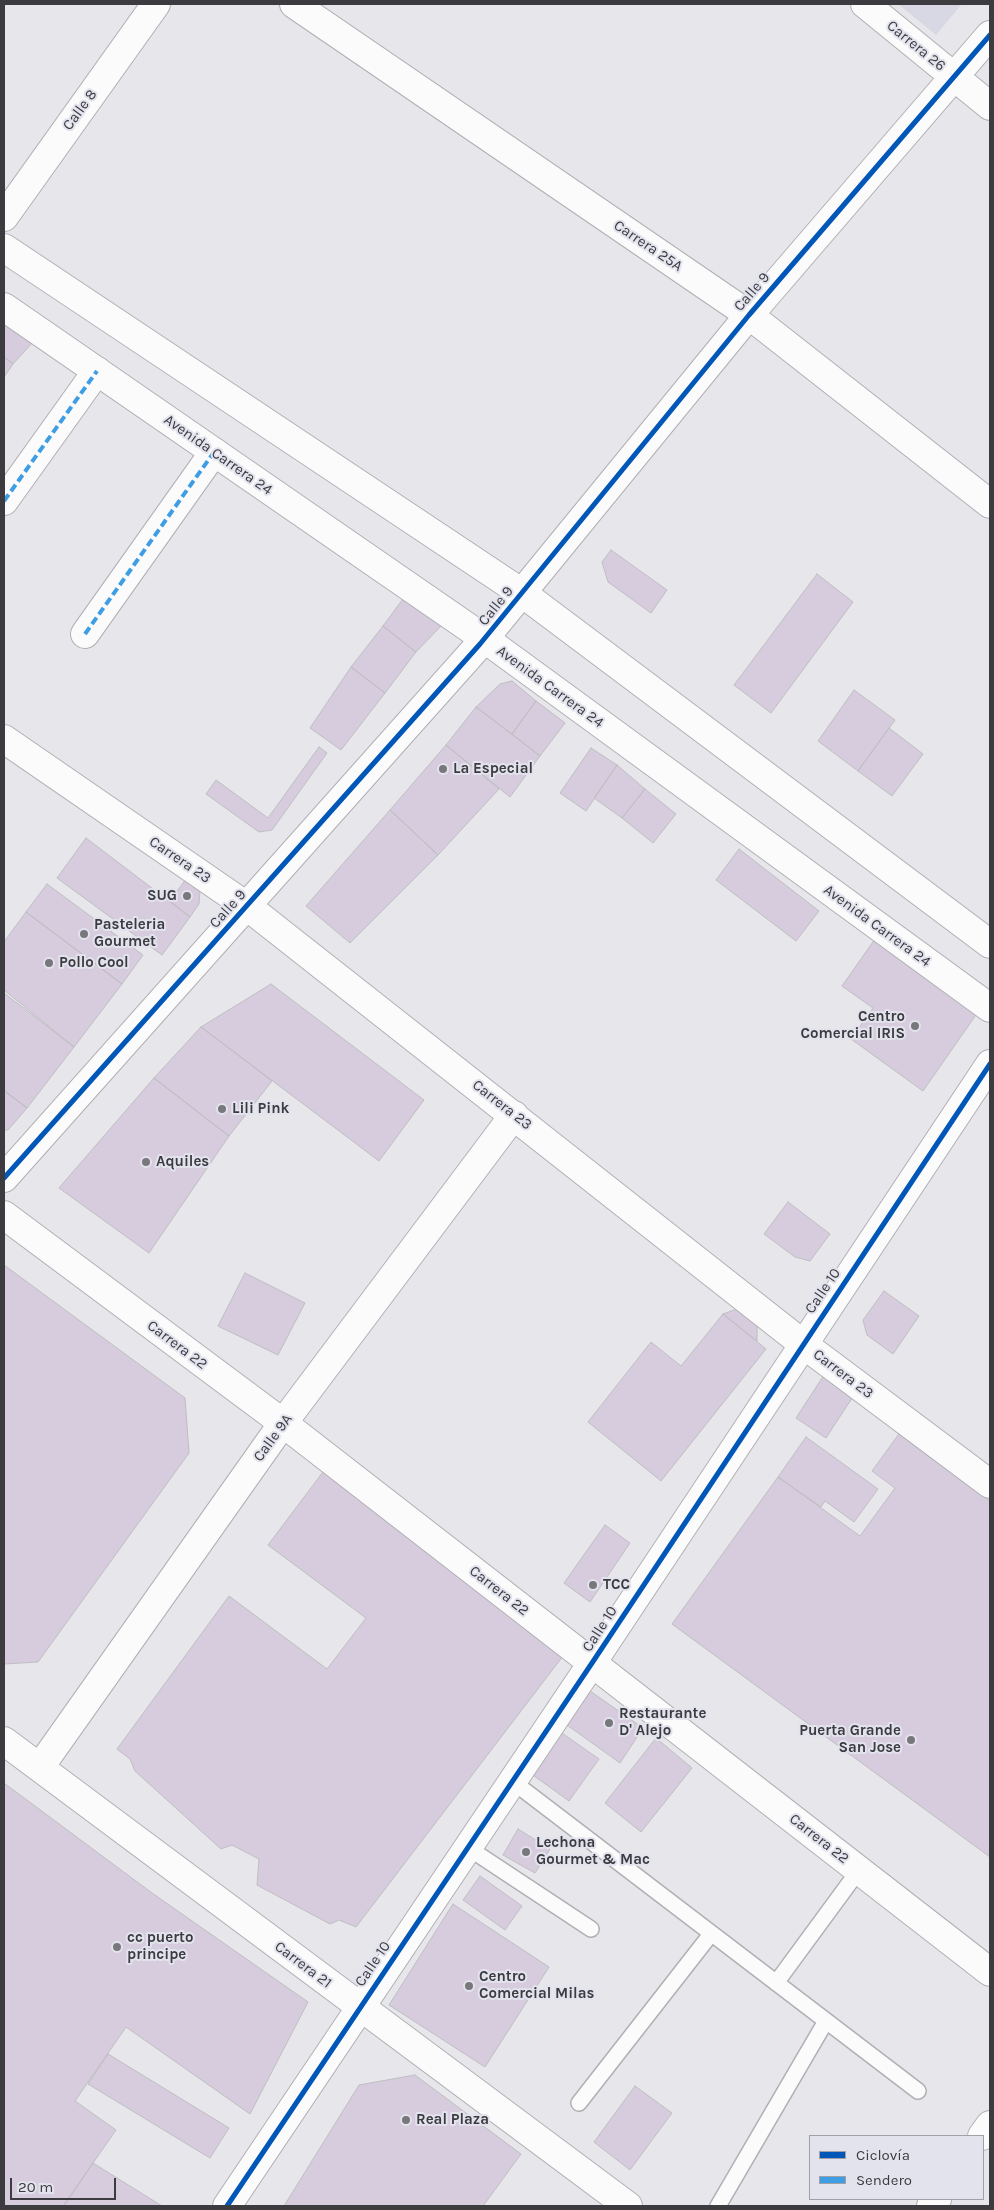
<!DOCTYPE html>
<meta charset="utf-8">
<style>
body{margin:0}
#map{position:relative;width:994px;height:2210px;overflow:hidden;background:#e6e6eb;font-family:Karla,sans-serif}
canvas{display:block}
.frame{position:absolute;inset:0;border:5px solid #3b3b40;pointer-events:none}
.legend{position:absolute;left:809px;top:2135px;width:175px;height:65px;box-sizing:border-box;background:#e3e3ee;border:1px solid #a0a0a8;margin:0;padding:6px 9px;list-style:none;font-size:15px;color:#3b3b40}
.legend li{display:flex;align-items:center;gap:10px;height:25px}
.legend b{width:25px;border:1px solid #a0a0a8}
.scale{position:absolute;left:10px;top:2178px;width:106px;height:22px;box-sizing:border-box;border:2px solid #3b3b40;border-top:0;padding-left:6px;font-size:15px;line-height:18px;white-space:nowrap;color:#3b3b40;-webkit-text-stroke:4px #e3e3ee;paint-order:stroke}
</style>
<div id="map">
<canvas width="994" height="2210"></canvas>
<div class="frame"></div>
<ul class="legend">
<li><b style="height:6px;background:#0057b8"></b>Ciclovía</li>
<li><b style="height:6px;background:#3f9ee3"></b>Sendero</li>
</ul>
<div class="scale">20 m</div>
</div>
<script>
const c = document.querySelector('canvas').getContext('2d');
c.lineJoin = 'round';
function paint(path, color) { c.fillStyle = color; c.fill(path, 'evenodd'); }
const toPath = rows => new Path2D(rows.map(r => 'M' + r).join(''));
function strokePath(path, color, width, dash) { c.strokeStyle = color; c.lineWidth = width; c.lineCap = dash ? 'butt' : 'round'; c.setLineDash(dash || []); c.stroke(path); }
function write(font, color, halo, rows, align = 'center') {
  c.font = font + ' Karla,sans-serif'; c.lineWidth = 4; c.setLineDash([]); c.textBaseline = 'middle'; c.strokeStyle = halo; c.fillStyle = color; for (const [text, x, y, turn = 0] of rows) {
    c.save(); c.translate(x, y); c.rotate((+turn || 0) * Math.PI / 180); c.textAlign = isNaN(turn) ? turn : align; if (halo) c.strokeText(text, 0, 0); c.fillText(text, 0, 0); c.restore();
  }
}
paint(toPath([
 [898,4,962,4,936,35]
]), '#d8d8e4');
const building = toPath([
 [4,320,34,341,13,364,4,357,4,320],
 [4,357,13,364,4,377,4,357],
 [611,550,667,590,651,613,608,582,602,562,611,550],
 [817,574,853,602,771,713,734,685,817,574],
 [403,599,441,626,416,652,383,626,403,599],
 [383,626,416,652,385,693,351,667,383,626],
 [351,667,385,693,341,750,310,728,351,667],
 [512,681,536,701,512,734,476,707,500,684,512,681],
 [854,690,895,720,858,771,818,741,854,690],
 [536,701,565,723,540,756,512,734,536,701],
 [476,707,540,756,510,797,446,745,476,707],
 [889,728,923,754,892,796,858,771,889,728],
 [446,745,499,789,438,855,390,810,446,745],
 [319,747,327,753,272,830,259,832,206,794,216,780,268,818,319,747],
 [591,748,617,765,586,811,560,793,591,748],
 [617,765,645,789,622,818,594,798,617,765],
 [645,789,676,814,653,843,622,818,645,789],
 [390,810,438,855,350,943,306,906,390,810],
 [86,838,190,917,162,955,57,878,86,838],
 [739,849,819,911,796,941,716,880,739,849],
 [186,879,200,890,199,904,190,917,170,901,186,879],
 [47,884,143,955,122,984,26,912,47,884],
 [26,912,122,984,74,1047,4,990,4,942,26,912],
 [875,939,978,1012,923,1091,851,1039,873,1008,842,986,875,939],
 [271,984,424,1100,379,1161,201,1027,271,984],
 [4,993,74,1047,27,1108,4,1090,4,993],
 [201,1027,272,1081,229,1136,154,1078,201,1027],
 [154,1078,229,1136,149,1253,59,1188,154,1078],
 [4,1091,27,1108,8,1130,4,1130,4,1091],
 [788,1202,830,1234,810,1261,795,1257,764,1234,788,1202],
 [4,1265,185,1398,189,1453,38,1662,4,1664,4,1265],
 [245,1273,305,1303,278,1355,218,1326,245,1273],
 [884,1291,919,1316,893,1354,867,1335,863,1320,884,1291],
 [737,1309,757,1325,757,1341,723,1314,737,1309],
 [723,1314,766,1349,661,1481,588,1422,651,1342,681,1366,723,1314],
 [826,1372,856,1392,826,1438,796,1418,826,1372],
 [899,1434,990,1501,990,1857,672,1624,778,1477,860,1536,895,1488,872,1471,899,1434],
 [806,1437,878,1489,854,1522,825,1501,821,1507,778,1477,806,1437],
 [323,1472,563,1656,356,1927,339,1920,330,1924,257,1885,259,1859,232,1845,221,1849,135,1771,130,1759,117,1749,229,1596,327,1669,366,1618,268,1545,323,1472],
 [605,1525,630,1543,590,1602,564,1583,605,1525],
 [590,1691,643,1728,620,1763,567,1725,590,1691],
 [559,1731,599,1759,569,1801,530,1773,559,1731],
 [656,1738,692,1768,641,1832,605,1803,656,1738],
 [4,1783,152,1893,308,2002,250,2114,126,2027,75,2101,116,2130,63,2206,4,2206,4,1783],
 [518,1829,550,1849,535,1873,503,1855,518,1829],
 [480,1876,522,1906,505,1930,463,1900,480,1876],
 [453,1904,549,1967,485,2067,389,2005,453,1904],
 [108,2054,229,2128,210,2158,88,2084,108,2054],
 [415,2075,521,2154,483,2206,284,2206,359,2085,415,2075],
 [635,2086,672,2113,630,2170,594,2142,635,2086],
 [93,2163,162,2206,64,2206,93,2163]
]);
paint(building, '#d7ccdd');
strokePath(building, '#bebdc1', 1);
const lane = toPath([
 [512,1781,918,2091],
 [467,1847,591,1929],
 [776,1983,859,1870],
 [579,2103,711,1934],
 [718,2206,826,2021]
]);
const street = toPath([
 [294,4,749,315,990,504],
 [865,4,990,106],
 [4,501,97,371],
 [85,634,214,452],
 [4,739,248,907,803,1344,990,1484],
 [4,1178,480,644,749,315,990,35],
 [4,1215,283,1423,990,1972],
 [4,1741,628,2206],
 [40,1767,283,1423,514,1115],
 [982,2136,990,2125],
 [227,2206,592,1663,990,1064],
 [931,2206,937,2199]
]);
const secondary = toPath([
 [4,217,156,4],
 [4,248,522,593,990,944],
 [4,307,485,639,990,1008]
]);
strokePath(lane, '#b0b0b4', 18);
strokePath(street, '#b0b0b4', 30);
strokePath(secondary, '#b0b0b4', 30);
strokePath(lane, '#fbfbfc', 15);
strokePath(street, '#fbfbfc', 28);
strokePath(secondary, '#fbfbfc', 28);
strokePath(toPath([
 [4,501,97,371],
 [85,634,214,452]
]), '#3f9ee3', 4, [8, 4]);
strokePath(toPath([
 [4,1178,480,644,749,315,990,35],
 [227,2206,592,1663,990,1064]
]), '#0057b8', 5);
for (const [x, y, r, color] of [
 [443,769,5,"#77777c"],
 [187,896,5,"#77777c"],
 [84,934,5,"#77777c"],
 [49,963,5,"#77777c"],
 [915,1026,5,"#77777c"],
 [222,1109,5,"#77777c"],
 [146,1162,5,"#77777c"],
 [593,1585,5,"#77777c"],
 [609,1723,5,"#77777c"],
 [911,1740,5,"#77777c"],
 [526,1852,5,"#77777c"],
 [117,1947,5,"#77777c"],
 [469,1986,5,"#77777c"],
 [406,2120,5,"#77777c"]
]) { const dot = new Path2D(); dot.arc(x, y, r, 0, 2 * Math.PI); c.fillStyle = color; c.fill(dot); strokePath(dot, '#e3e3ee', 2); }
write('15px', '#3b3b40', '#e3e3ee', [
 ["Carrera 26",916,46,39],
 ["Calle 8",80,110,-54],
 ["Carrera 25A",648,246,34],
 ["Calle 9",752,292,-49],
 ["Avenida Carrera 24",218,455,35],
 ["Calle 9",496,606,-51],
 ["Avenida Carrera 24",550,687,36],
 ["Carrera 23",180,860,34],
 ["Calle 9",228,909,-48],
 ["Avenida Carrera 24",877,926,36],
 ["Carrera 23",502,1105,38],
 ["Calle 10",823,1291,-56],
 ["Carrera 22",177,1345,37],
 ["Carrera 23",843,1374,37],
 ["Calle 9A",273,1438,-54],
 ["Carrera 22",499,1591,38],
 ["Calle 10",600,1629,-57],
 ["Carrera 22",819,1839,38],
 ["Calle 10",373,1964,-56],
 ["Carrera 21",303,1965,37]
]);
write('bold 15px', '#3b3b40', '#e3e3ee', [
 ["La Especial",453,769],
 ["SUG",177,896,"right"],
 ["Pasteleria",94,925],
 ["Gourmet",94,942],
 ["Pollo Cool",59,963],
 ["Centro",905,1017,"right"],
 ["Comercial IRIS",905,1034,"right"],
 ["Lili Pink",232,1109],
 ["Aquiles",156,1162],
 ["TCC",603,1585],
 ["Restaurante",619,1714],
 ["D' Alejo",619,1731],
 ["Puerta Grande",901,1731,"right"],
 ["San Jose",901,1748,"right"],
 ["Lechona",536,1843],
 ["Gourmet & Mac",536,1860],
 ["cc puerto",127,1938],
 ["principe",127,1955],
 ["Centro",479,1977],
 ["Comercial Milas",479,1994],
 ["Real Plaza",416,2120]
], 'left');
</script>
